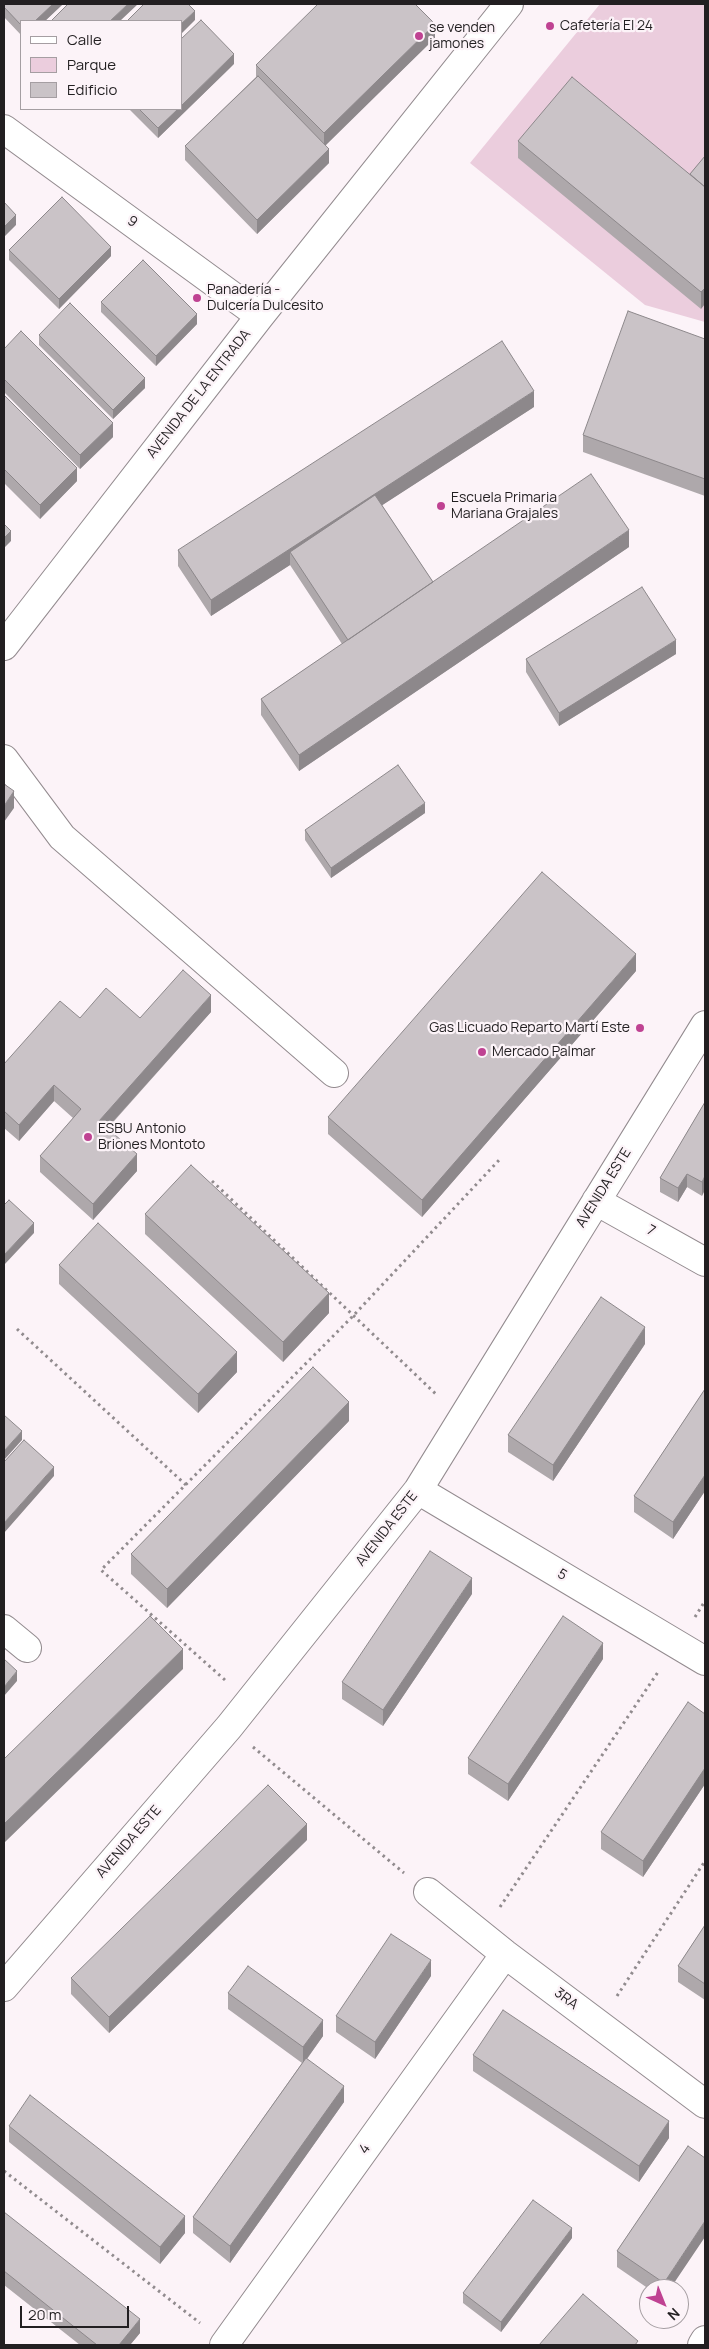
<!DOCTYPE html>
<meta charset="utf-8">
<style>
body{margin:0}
#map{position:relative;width:709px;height:2349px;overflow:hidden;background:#fcf3f8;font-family:Manrope,sans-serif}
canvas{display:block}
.frame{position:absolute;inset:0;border:5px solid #221f21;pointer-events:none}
.legend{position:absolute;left:20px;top:20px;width:162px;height:90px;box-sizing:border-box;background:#fcf3f8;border:1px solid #a59ea2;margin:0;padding:6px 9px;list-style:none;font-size:15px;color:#221f21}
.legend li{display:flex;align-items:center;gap:10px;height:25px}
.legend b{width:25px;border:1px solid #a59ea2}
.north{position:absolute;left:639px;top:2279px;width:50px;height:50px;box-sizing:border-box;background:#fcf3f8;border:1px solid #a59ea2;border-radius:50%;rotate:136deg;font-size:14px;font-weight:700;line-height:20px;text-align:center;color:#221f21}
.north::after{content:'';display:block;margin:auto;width:18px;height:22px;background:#bf4292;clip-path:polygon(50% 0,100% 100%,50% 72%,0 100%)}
.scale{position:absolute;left:20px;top:2306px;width:109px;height:22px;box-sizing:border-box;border:2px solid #221f21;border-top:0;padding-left:6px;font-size:15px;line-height:18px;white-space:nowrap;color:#221f21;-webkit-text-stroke:4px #fcf3f8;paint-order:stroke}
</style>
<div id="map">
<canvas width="709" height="2349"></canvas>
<div class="frame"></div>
<ul class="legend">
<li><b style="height:6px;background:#fff"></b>Calle</li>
<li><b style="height:14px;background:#ebcddd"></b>Parque</li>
<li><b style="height:14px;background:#cac3c7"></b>Edificio</li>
</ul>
<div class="north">N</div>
<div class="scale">20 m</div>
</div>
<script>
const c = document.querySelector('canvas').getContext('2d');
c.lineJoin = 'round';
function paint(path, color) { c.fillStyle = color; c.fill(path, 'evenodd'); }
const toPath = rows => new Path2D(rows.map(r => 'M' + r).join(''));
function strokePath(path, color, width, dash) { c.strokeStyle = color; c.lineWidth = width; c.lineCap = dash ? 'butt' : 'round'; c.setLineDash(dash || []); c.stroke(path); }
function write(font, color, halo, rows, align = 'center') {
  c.font = font + ' Manrope,sans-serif'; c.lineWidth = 4.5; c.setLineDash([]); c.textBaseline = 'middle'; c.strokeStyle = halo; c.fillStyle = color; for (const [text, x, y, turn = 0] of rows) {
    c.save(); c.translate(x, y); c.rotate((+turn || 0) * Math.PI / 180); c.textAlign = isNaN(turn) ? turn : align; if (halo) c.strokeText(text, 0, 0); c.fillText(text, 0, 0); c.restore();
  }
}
paint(toPath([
 [600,4,705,4,705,322,645,305,470,163]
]), '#ebcddd');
const minor = toPath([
 [4,129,260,316],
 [4,646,260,316,509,4],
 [4,759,62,837,334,1073],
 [596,1201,705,1262],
 [418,1490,705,1661],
 [4,1629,27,1648],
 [428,1892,505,1954,705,2104],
 [4,1987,229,1727,418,1490,705,1025],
 [224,2345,505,1954],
 [702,2345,705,2340]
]);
strokePath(minor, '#938b8f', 30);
strokePath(toPath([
 [212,1181,438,1396],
 [17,1329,186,1485],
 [695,1617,705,1601],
 [225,1680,101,1570,353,1316,501,1158],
 [253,1747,404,1873],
 [500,1907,658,1672],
 [617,1996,705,1861],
 [4,2171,200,2323]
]), '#918b8e', 3, [2.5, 4]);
strokePath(minor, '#fff', 28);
paint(toPath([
 [4,4,63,4,45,21,21,21,21,35,4,17],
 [435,38,325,145,329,163,257,234,185,160,185,146,256,77,256,65],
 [234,64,158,138,129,109,181,109],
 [518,141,690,174,705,156,701,309,518,158],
 [9,250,111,256,59,309,9,260],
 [101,302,197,324,156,366,101,312],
 [39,335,145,388,113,419,39,345],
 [705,339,705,496,583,452,583,435],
 [4,349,113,437,80,469,4,392],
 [4,395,77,481,40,519,4,483],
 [534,407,382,505,433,582,629,547,299,771,261,715,261,699,342,644,290,565,211,616,178,566,178,550],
 [676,654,559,726,526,672,526,659],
 [425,813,331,878,305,840,305,830],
 [636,971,422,1217,328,1134,328,1117],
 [211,1012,108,1128,137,1171,93,1220,40,1172,40,1156,73,1118,54,1101,19,1141,4,1128,4,1064,80,1018,140,1018],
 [705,1102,702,1196,687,1187,678,1202,660,1192,660,1178],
 [145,1214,329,1313,283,1362,145,1234],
 [59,1265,237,1372,198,1413,59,1284],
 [645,1344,553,1481,508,1452,508,1435],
 [705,1389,705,1491,673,1539,634,1512,634,1496],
 [349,1421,167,1608,131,1574,131,1554],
 [472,1594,383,1726,342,1699,342,1682],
 [603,1659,508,1801,468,1774,468,1758],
 [705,1714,705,1784,643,1877,601,1849,601,1832],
 [307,1840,109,2033,71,1994,71,1978],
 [705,1925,705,2000,678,1982,678,1966],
 [431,1976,375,2059,336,2032,336,2016],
 [228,1993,323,2036,307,2059,344,2102,230,2263,193,2233,193,2217,302,2063,228,2009],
 [473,2055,669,2138,639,2182,473,2071],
 [9,2126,185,2233,160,2264,9,2142],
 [688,2146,670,2289,649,2289,617,2267,617,2251],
 [4,2212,140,2333,130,2345,80,2345,4,2285],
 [572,2238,501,2332,463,2303,463,2293]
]), '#aea8ab');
paint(toPath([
 [53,4,63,4,45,21,35,21],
 [128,4,138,4,120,21,110,21],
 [195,11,195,20,181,34,181,24],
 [435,24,435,38,324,147,324,133],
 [234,54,234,64,158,138,158,128,178,109,181,109,181,106],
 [329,149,329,163,257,234,257,220],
 [16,215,16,225,4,237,4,227],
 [111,247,111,256,59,309,59,299],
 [705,288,705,304,701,309,701,292],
 [197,314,197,324,156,366,156,356],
 [145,378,145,388,113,419,113,410],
 [534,391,534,407,296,561,290,552,290,565,211,616,211,600],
 [113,423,113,437,80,469,80,455],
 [77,468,77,481,40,519,40,505],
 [629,530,629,547,299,771,299,755],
 [11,531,11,541,4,548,4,538],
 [676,640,676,654,559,726,559,713],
 [14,791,14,808,4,822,4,806],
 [425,803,425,813,331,878,331,868],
 [636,954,636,971,422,1217,422,1200],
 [211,995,211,1012,99,1137,99,1121],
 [54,1085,54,1101,19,1141,19,1125],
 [137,1154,137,1171,93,1220,93,1204],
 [687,1174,687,1187,678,1202,678,1188],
 [705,1176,705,1190,702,1196,702,1182],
 [34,1223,34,1233,4,1265,4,1255],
 [329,1293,329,1313,283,1362,283,1342],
 [645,1327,645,1344,553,1481,553,1465],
 [237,1352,237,1372,198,1413,198,1394],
 [349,1402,349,1421,167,1608,167,1589],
 [22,1431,22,1440,4,1460,4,1451],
 [54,1467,54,1476,4,1533,4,1523],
 [705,1475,705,1491,673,1539,673,1522],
 [472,1578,472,1594,383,1726,383,1710],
 [603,1643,603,1659,508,1801,508,1784],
 [183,1649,183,1669,4,1843,4,1824],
 [17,1671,17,1681,4,1696,4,1687],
 [705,1768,705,1784,643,1877,643,1861],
 [307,1824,307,1840,109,2033,109,2017],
 [431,1960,431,1976,375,2059,375,2042],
 [323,2020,323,2036,303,2064,303,2047],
 [344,2086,344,2102,230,2263,230,2246],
 [669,2121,669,2138,639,2182,639,2166],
 [185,2216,185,2233,160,2264,160,2247],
 [705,2221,705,2237,670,2289,664,2289,664,2283],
 [572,2228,572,2238,501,2332,501,2322],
 [140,2319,140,2333,130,2345,119,2345]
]), '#8d888b');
const building = toPath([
 [4,4,53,4,35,21,21,21,21,25,4,7,4,4],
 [68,4,128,4,110,21,51,21,68,4],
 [144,4,188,4,195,11,181,24,181,21,127,21,144,4],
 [318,4,415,4,435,24,324,133,256,65,318,4],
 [201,20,234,54,181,106,181,39,201,20],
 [258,76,329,149,257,220,185,146,258,76],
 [572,77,705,187,705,288,701,292,518,141,572,77],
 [139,109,178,109,158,128,139,109],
 [705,156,705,187,690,174,705,156],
 [62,197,111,247,59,299,9,250,62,197],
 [4,202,16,215,4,227,4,202],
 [143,260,197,314,156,356,101,302,143,260],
 [70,303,145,378,113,410,39,335,70,303],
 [628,311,705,339,705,479,583,435,628,311],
 [21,331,113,423,80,455,4,379,4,349,21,331],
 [502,341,534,391,211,600,178,550,502,341],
 [4,395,77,468,40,505,4,469,4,395],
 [591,474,629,530,299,755,261,699,591,474],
 [375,495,433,582,348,640,290,552,375,495],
 [4,524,11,531,4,538,4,524],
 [642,587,676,640,559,713,526,659,642,587],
 [398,765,425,803,331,868,305,830,398,765],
 [4,784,14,791,4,806,4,784],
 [542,872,636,954,422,1200,328,1117,542,872],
 [183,970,211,995,99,1121,137,1154,93,1204,40,1156,81,1109,54,1085,19,1125,4,1111,4,1064,60,1001,80,1018,106,988,140,1018,183,970],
 [705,1102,705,1176,702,1182,687,1174,678,1188,660,1178,705,1102],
 [191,1165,329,1293,283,1342,145,1214,191,1165],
 [9,1200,34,1223,4,1255,4,1205,9,1200],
 [98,1223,237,1352,198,1394,59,1265,98,1223],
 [601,1297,645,1327,553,1465,508,1435,601,1297],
 [313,1367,349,1402,167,1589,131,1554,313,1367],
 [705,1389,705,1475,673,1522,634,1496,705,1389],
 [4,1415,22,1431,4,1451,4,1415],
 [24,1440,54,1467,4,1523,4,1462,24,1440],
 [430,1551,472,1578,383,1710,342,1682,430,1551],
 [150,1616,183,1649,4,1824,4,1759,150,1616],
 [563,1616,603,1643,508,1784,468,1758,563,1616],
 [4,1659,17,1671,4,1687,4,1659],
 [688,1702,705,1714,705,1768,643,1861,601,1832,688,1702],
 [268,1785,307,1824,109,2017,71,1978,268,1785],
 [705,1925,705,1984,678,1966,705,1925],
 [391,1934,431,1960,375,2042,336,2016,391,1934],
 [248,1966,323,2020,303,2047,228,1993,248,1966],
 [503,2010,669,2121,639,2166,473,2055,503,2010],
 [306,2058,344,2086,230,2246,193,2217,306,2058],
 [30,2095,185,2216,160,2247,9,2126,30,2095],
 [688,2146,705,2158,705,2221,664,2283,617,2251,688,2146],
 [533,2200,572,2228,501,2322,463,2293,533,2200],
 [4,2212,140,2319,119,2345,97,2345,4,2271,4,2212],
 [583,2294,638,2341,635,2345,539,2345,583,2294]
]);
paint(building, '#cac3c7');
strokePath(building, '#8d888b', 1);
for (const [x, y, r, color] of [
 [550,26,5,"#bf4292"],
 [419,36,5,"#bf4292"],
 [197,298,5,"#bf4292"],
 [441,506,5,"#bf4292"],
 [640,1028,5,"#bf4292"],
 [482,1052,5,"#bf4292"],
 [88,1137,5,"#bf4292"]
]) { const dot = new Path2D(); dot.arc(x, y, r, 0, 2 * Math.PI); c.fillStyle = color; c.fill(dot); strokePath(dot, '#fcf3f8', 2); }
write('14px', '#221f21', '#fcf3f8', [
 ["Cafetería El 24",560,26],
 ["se venden",429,28],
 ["jamones",429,44],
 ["Panadería -",207,290],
 ["Dulcería Dulcesito",207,306],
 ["Escuela Primaria",451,498],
 ["Mariana Grajales",451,514],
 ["Gas Licuado Reparto Martí Este",630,1028,"right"],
 ["Mercado Palmar",492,1052],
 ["ESBU Antonio",98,1129],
 ["Briones Montoto",98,1145]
], 'left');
write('14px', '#221f21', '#fcf3f8', [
 ["9",132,222,36],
 ["AVENIDA DE LA ENTRADA",199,394,-52],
 ["AVENIDA ESTE",604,1188,-58],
 ["7",651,1231,28],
 ["AVENIDA ESTE",387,1529,-52],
 ["5",562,1575,31],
 ["AVENIDA ESTE",129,1842,-49],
 ["3RA",566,1999,37],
 ["4",365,2149,-54]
]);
</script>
